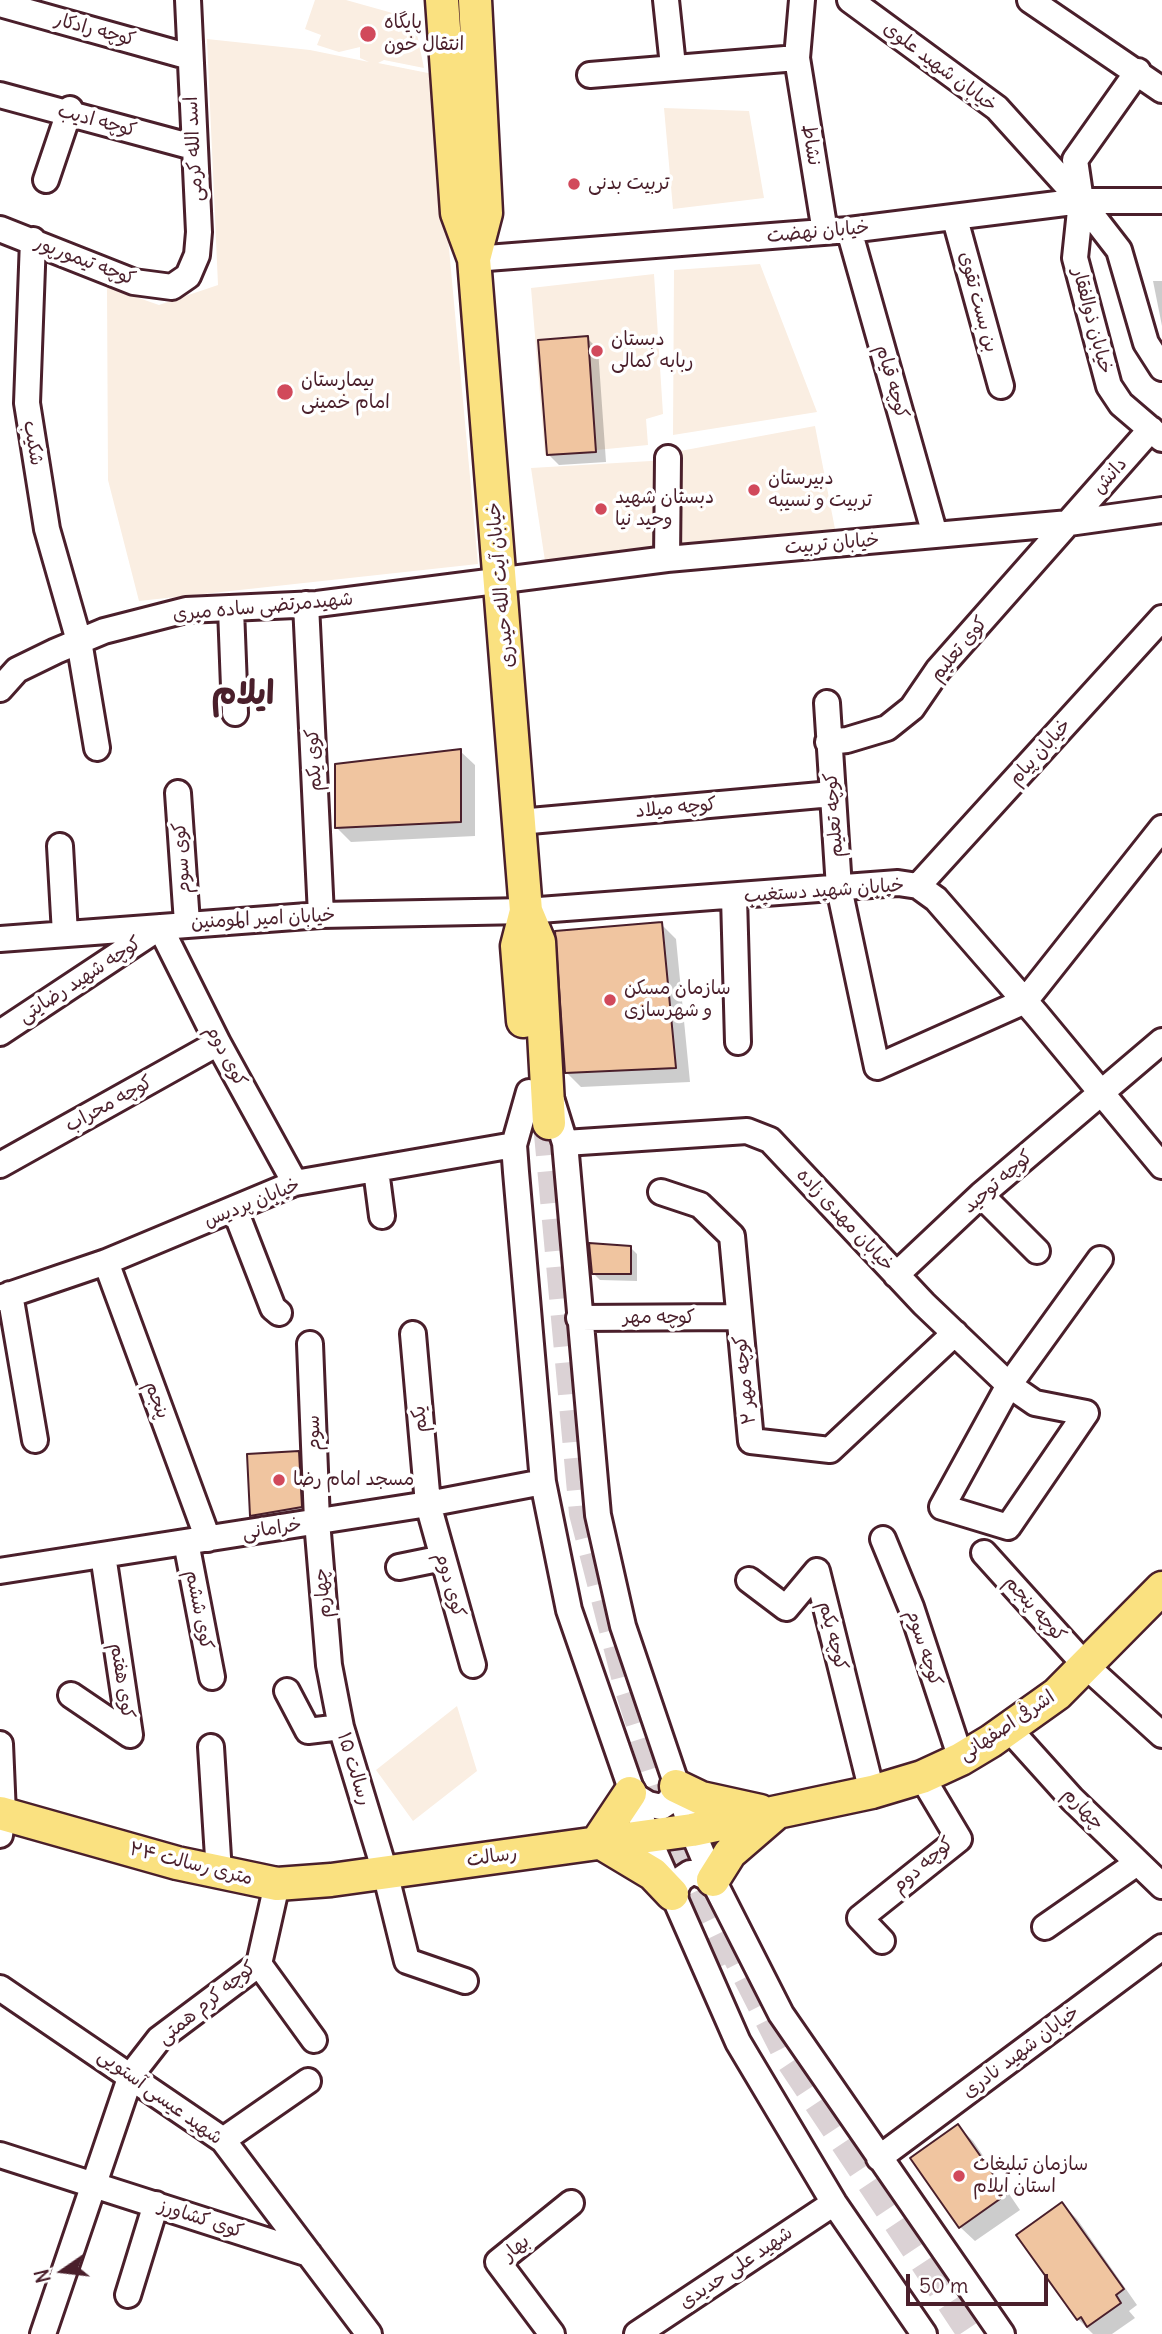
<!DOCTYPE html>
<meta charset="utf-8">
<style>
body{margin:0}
#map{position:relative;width:1162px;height:2334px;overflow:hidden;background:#fff;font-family:Delius,sans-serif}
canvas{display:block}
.north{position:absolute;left:28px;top:2236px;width:70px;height:70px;-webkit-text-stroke:5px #fff;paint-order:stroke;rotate:256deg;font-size:19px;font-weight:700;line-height:28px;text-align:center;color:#4a1f2b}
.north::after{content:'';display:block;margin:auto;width:24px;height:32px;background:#4a1f2b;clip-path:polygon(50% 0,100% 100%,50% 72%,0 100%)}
.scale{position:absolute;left:906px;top:2274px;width:142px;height:32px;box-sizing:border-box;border:4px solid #4a1f2b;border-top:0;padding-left:9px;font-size:21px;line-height:24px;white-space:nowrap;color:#4a1f2b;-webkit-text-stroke:5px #fff;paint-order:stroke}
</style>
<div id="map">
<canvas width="1162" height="2334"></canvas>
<div class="north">N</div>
<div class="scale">50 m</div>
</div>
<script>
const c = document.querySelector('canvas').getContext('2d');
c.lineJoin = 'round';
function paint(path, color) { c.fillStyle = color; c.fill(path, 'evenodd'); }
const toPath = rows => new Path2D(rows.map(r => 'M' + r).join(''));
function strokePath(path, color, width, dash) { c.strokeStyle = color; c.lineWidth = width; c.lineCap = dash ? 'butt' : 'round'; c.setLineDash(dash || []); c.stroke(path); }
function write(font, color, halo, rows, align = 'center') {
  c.font = font + ' Delius,"Playpen Sans Arabic",sans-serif'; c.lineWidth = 7; c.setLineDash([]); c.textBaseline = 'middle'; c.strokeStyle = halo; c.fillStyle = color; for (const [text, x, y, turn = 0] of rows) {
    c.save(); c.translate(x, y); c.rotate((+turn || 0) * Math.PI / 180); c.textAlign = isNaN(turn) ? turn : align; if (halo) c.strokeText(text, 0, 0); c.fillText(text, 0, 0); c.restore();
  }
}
paint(toPath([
 [315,0,346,0,396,14,399,31,417,34,424,68,384,60,378,63,433,74,478,564,139,601,108,480,107,287,159,305,218,285,207,39,310,50,369,62,360,58,360,47,339,52,317,45,321,35,305,29],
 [664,108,749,111,764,198,673,209],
 [760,264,817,412,673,435,674,270],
 [654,274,663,414,646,419,648,445,545,455,531,288],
 [815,426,835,529,682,548,680,451],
 [668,460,663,551,545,561,531,468],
 [457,1706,477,1771,413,1821,376,1770]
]), '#faeee2');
paint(toPath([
 [1153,281,1162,281,1162,326],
 [587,338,598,349,606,462,559,465,548,454],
 [460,751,475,765,475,836,351,842,336,827],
 [661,924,676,939,690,1082,581,1087,566,1072],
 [630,1247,637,1254,637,1281,600,1280,593,1273],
 [299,1453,310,1464,312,1518,262,1526,251,1515],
 [958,2126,973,2141,1020,2210,975,2241,960,2227],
 [1062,2204,1077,2219,1137,2305,1129,2311,1135,2318,1112,2334,1093,2334,1078,2319]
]), '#0003');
const building = toPath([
 [588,336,596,452,547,455,538,340,588,336],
 [461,749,461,822,335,828,335,764,461,749],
 [662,922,676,1068,565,1073,555,931,662,922],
 [589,1243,631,1246,631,1274,592,1274,589,1243],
 [299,1451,302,1507,250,1516,247,1454,299,1451],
 [958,2124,1007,2194,959,2228,910,2158,958,2124],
 [1062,2202,1124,2289,1116,2295,1121,2303,1087,2327,1081,2317,1077,2320,1016,2235,1062,2202]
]);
paint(building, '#f0c5a0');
strokePath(building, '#4a1f2b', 2);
strokePath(toPath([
 [549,1123,585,1513,628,1680,661,1784,690,1855],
 [671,1850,726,1964],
 [727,1933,790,2057,974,2334]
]), '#dbd2d5', 32, [32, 16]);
const minor = toPath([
 [666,0,673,66],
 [802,0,797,58,825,232],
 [850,0,997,108,1081,201,1119,250,1146,343,1162,368],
 [1030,0,1162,90],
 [0,4,190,57],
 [1138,71,1075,160,1081,201,1075,258,1109,386,1121,404,1162,439],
 [590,75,797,58],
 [0,95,193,147],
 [46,180,70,109],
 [955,219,1001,386],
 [0,229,134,282,172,287,188,276,197,255,199,232,188,0],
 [849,230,935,535],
 [33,240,27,403,47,529,79,641,97,748],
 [474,259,849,230,1081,201,1162,201],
 [667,559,668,458],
 [306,604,321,915],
 [231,609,235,713],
 [0,689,17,670,56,651,104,631,186,610,317,604,667,559,1069,523,1162,510],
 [827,703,839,888,877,1067,1025,1001,1162,828],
 [828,742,847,740,887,728,912,708,938,670,1151,429],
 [178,793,187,923],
 [519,822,832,794],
 [60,846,65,934],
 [918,886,1162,618],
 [734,897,738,1042],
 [0,939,321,915,526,911,898,883,918,886,936,899,1037,1015,1162,1166],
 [0,1033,160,927,218,1043,295,1183],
 [529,1092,514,1145,516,1172,543,1482,569,1610,647,1835,738,2042,834,2203,924,2334],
 [552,1101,565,1143,598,1515,623,1626,692,1830,713,1880,781,2014,1002,2334],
 [565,1143,747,1131,770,1140,924,1304,1009,1385,1035,1403,1086,1413,1008,1527,942,1507,1009,1385,1100,1259],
 [0,1165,218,1043],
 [376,1170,382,1216],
 [661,1192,700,1205,732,1236,751,1441,830,1450,955,1333],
 [981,1195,1037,1251],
 [235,1210,273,1308,279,1313],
 [106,1262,208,1539],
 [896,1275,981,1195,1162,1041],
 [10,1294,35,1440],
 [0,1298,106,1262,295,1183,514,1145],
 [579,1318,739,1317],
 [413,1334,428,1504,473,1665],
 [310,1344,317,1521,329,1665,341,1727,385,1872,407,1961,465,1981],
 [883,1539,911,1607,961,1759],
 [186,1542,212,1677],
 [984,1553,1086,1666,1162,1735],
 [399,1567,443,1558],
 [0,1571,428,1504,543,1482],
 [749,1580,786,1608,817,1571,872,1792],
 [287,1691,308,1731,341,1727],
 [71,1695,130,1735,103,1555],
 [1009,1729,1072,1799,1162,1886],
 [0,1744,3,1814,0,1835],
 [211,1747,219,1873],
 [630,1793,648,1804,661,1807,670,1801,676,1786],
 [672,1894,681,1879,690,1873,697,1873,713,1880],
 [1045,1927,1137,1863],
 [882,1941,860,1918,959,1839,922,1777],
 [259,1964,314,2040],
 [0,1988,223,2140,369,2334],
 [223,2140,308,2081],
 [0,2155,309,2254],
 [879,2158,1162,1947],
 [128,2295,156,2204],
 [43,2334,131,2075,159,2039,259,1964,277,1884],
 [552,2334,498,2262,571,2203],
 [637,2334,834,2203]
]);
const major = toPath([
 [442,0,457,213,474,259,526,911,539,942,549,1123],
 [474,259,486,213,475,0],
 [523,1021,517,946,526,911],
 [676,1786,701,1798,760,1811],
 [0,1813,177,1863,277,1884,331,1880,692,1830,872,1792,922,1777,961,1759,991,1741,1057,1694,1162,1588],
 [598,1841,653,1874,672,1894],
 [598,1841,630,1793],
 [713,1880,730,1853,774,1815]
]);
strokePath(minor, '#4a1f2b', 30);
strokePath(major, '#4a1f2b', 37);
strokePath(minor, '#fff', 24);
strokePath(major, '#fae180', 32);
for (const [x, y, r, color] of [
 [368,34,9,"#d1495b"],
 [574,184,7,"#d1495b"],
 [597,351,7,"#d1495b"],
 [285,392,9,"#d1495b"],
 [754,490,7,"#d1495b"],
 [601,509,7,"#d1495b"],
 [610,1000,7,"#d1495b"],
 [279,1480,7,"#d1495b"],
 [959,2176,7,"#d1495b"]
]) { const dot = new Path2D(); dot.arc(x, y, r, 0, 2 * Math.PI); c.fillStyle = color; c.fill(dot); strokePath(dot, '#fff', 2.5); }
write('19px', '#4a1f2b', '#fff', [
 ["پایگاه",384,23],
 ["انتقال خون",384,45],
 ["تربیت بدنی",588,184],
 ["دبستان",611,340],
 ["ربابه کمالی",611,362],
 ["بیمارستان",301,381],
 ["امام خمینی",301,403],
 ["دبیرستان",768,479],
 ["تربیت و نسیبه",768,501],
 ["دبستان شهید",615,498],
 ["وحید نیا",615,520],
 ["سازمان مسکن",624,989],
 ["و شهرسازی",624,1011],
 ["مسجد امام رضا",293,1480],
 ["سازمان تبلیغات",973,2165],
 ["استان ایلام",973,2187]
], 'left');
write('19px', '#4a1f2b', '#fff', [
 ["کوچه رادکار",95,30,15],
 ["خیابان شهید علوی",940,67,37],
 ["کوچه ادیب",97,121,15],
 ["نشاط",811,145,81],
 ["اسد الله کرمی",194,149,-93],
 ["خیابان نهضت",818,232,-5],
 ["کوچه تیمورپور",85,261,21],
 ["بن بست تقوی",978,302,75],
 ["خیابان ذوالفقار",1092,321,75],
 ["کوچه قیام",892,382,74],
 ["شکیب",33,443,81],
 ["دانش",1110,476,-49],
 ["خیابان تربیت",832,544,-5],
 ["خیابان آیت الله حیدری",501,585,-95],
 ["شهیدمرتضی ساده میری",263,607,-5],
 ["کوی تعلیم",959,649,-50],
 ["خیابان پیام",1040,752,-48],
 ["کوی یکم",314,760,-93],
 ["کوچه میلاد",676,808,-5],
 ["کوچه تعلیم",834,815,-94],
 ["کوی سوم",182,858,-94],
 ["خیابان شهید دستغیب",824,891,-4],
 ["خیابان امیر المومنین",263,919,-3],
 ["کوچه شهید رضایتی",80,980,-33],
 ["کوی دوم",226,1056,62],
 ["کوچه محراب",109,1104,-29],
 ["کوچه توحید",998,1182,-41],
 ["خیابان پردیس",252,1203,-22],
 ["خیابان مهدی زاده",845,1220,47],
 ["کوچه مهر",659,1318],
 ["کوچه مهر ۲",745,1380,-96],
 ["پنجم",157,1400,70],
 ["یکم",420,1419,-95],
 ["سوم",314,1433,-92],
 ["خرامانی",272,1529,-9],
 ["کوی دوم",450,1585,74],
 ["چهارم",323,1593,-95],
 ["کوچه پنجم",1035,1609,48],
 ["کوی ششم",199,1610,79],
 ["کوچه یکم",833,1636,76],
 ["کوچه سوم",924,1648,72],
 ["کوی هفتم",122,1681,81],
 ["اشرفی اصفهانی",1007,1726,-34],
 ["رسالت ۱۵",354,1769,73],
 ["چهارم",1083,1809,46],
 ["رسالت",492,1857,-8],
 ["۲۴ متری رسالت",191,1864,14],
 ["کوچه دوم",923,1865,-41],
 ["کوچه کرم همتی",207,2003,-39],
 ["خیابان شهید نادری",1021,2052,-37],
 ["شهید عیسی آستویی",160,2097,36],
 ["کوی کشاورز",201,2219,18],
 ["بهار",516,2248,-40],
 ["شهید علی حدیدی",736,2268,-34]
]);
write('bold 33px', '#4a1f2b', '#fff', [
 ["ایلام",243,695]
]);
</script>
